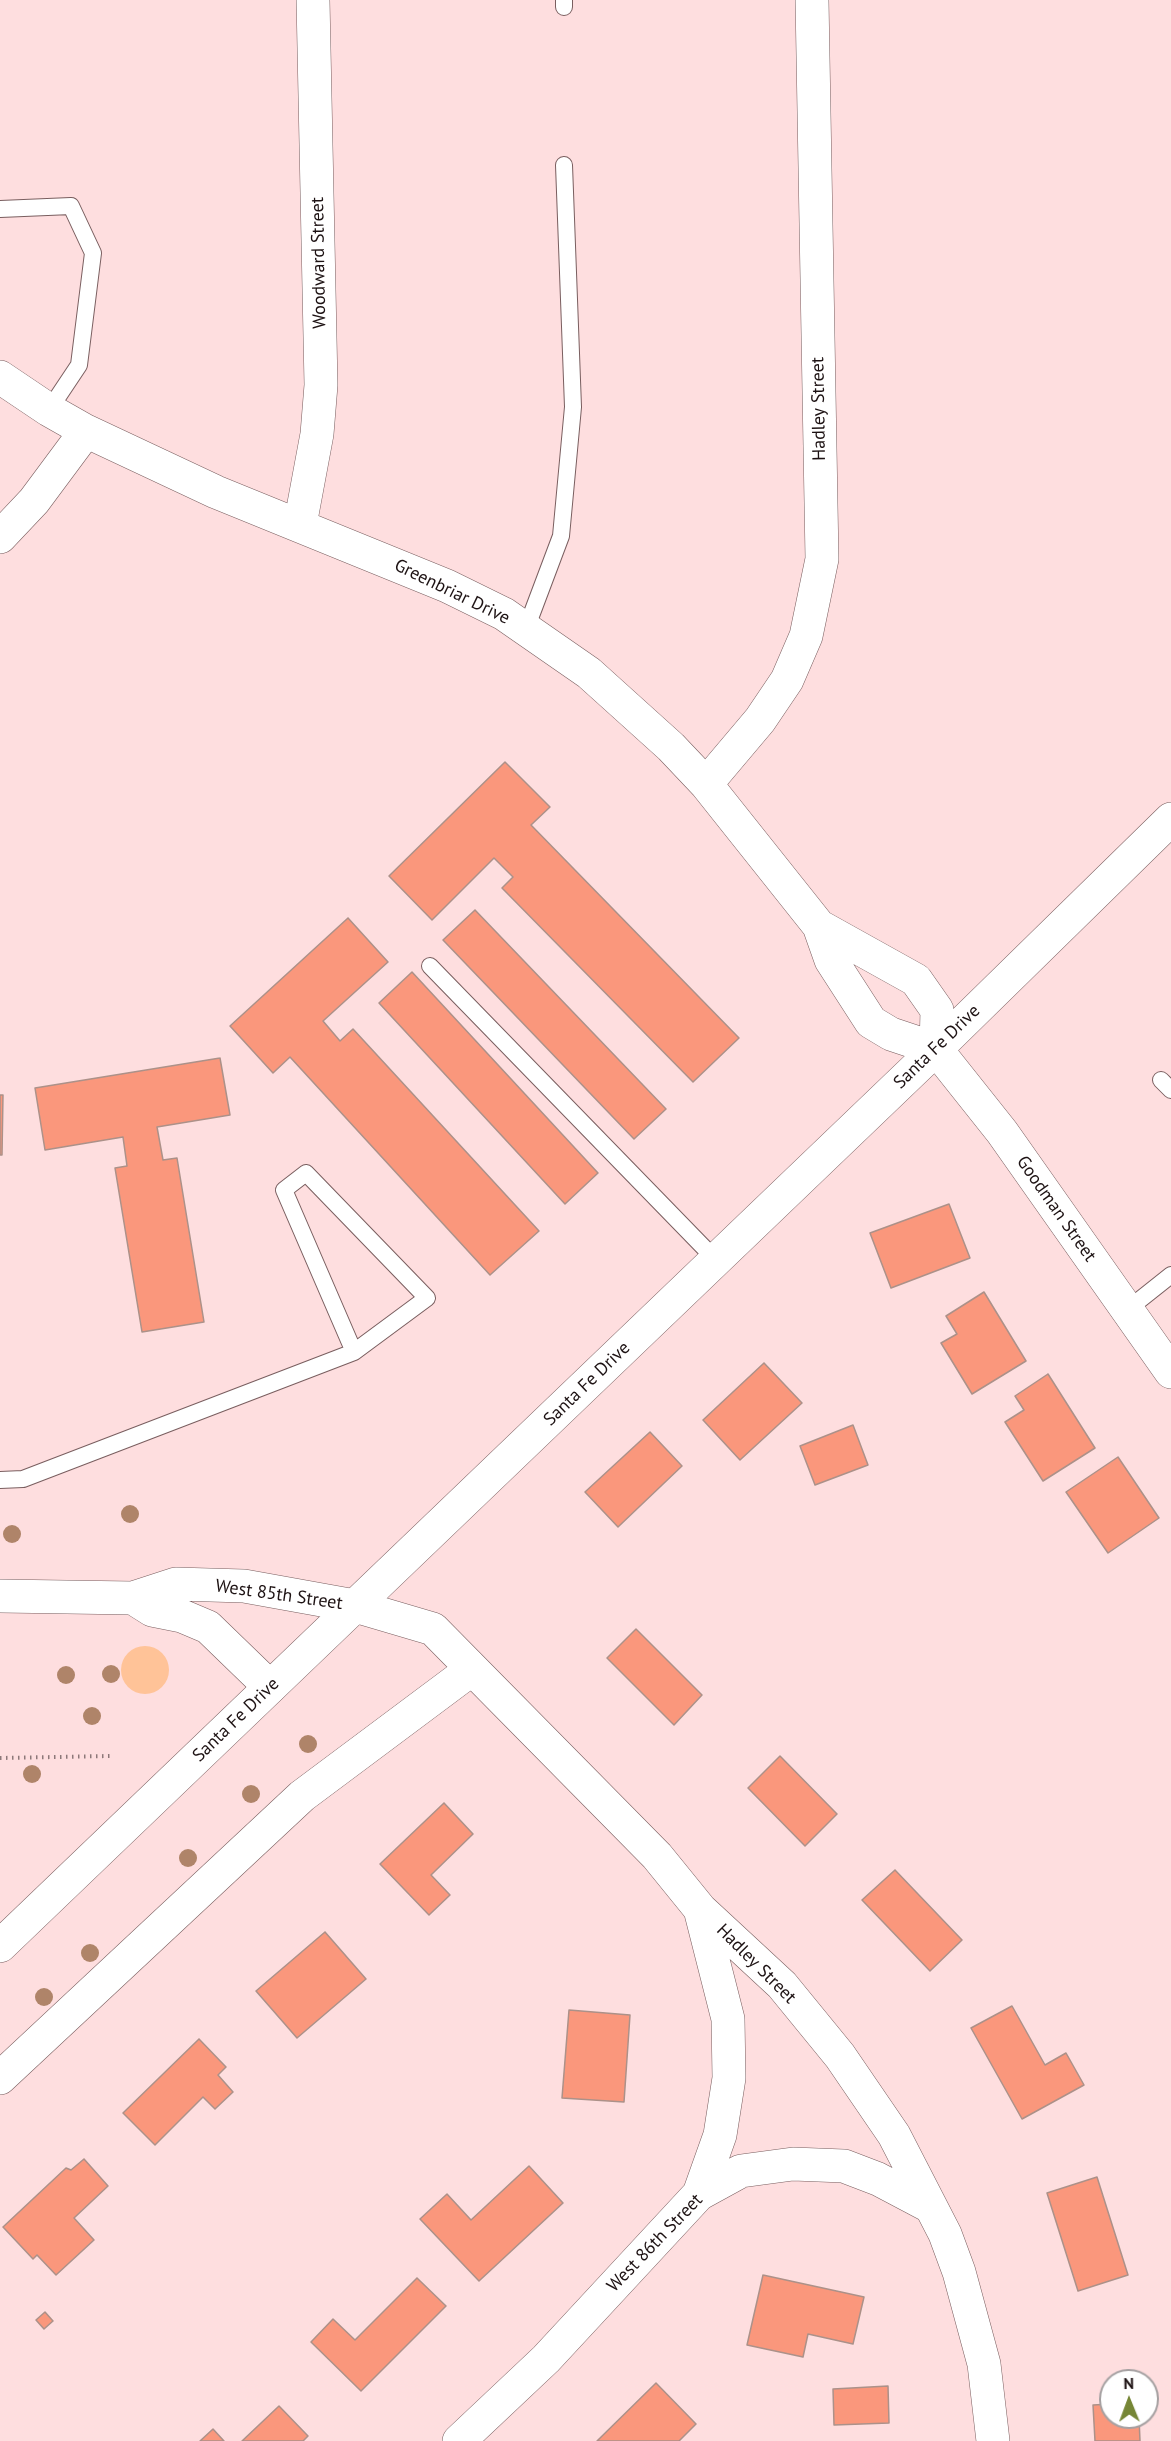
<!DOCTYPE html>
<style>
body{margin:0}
#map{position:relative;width:1171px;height:2441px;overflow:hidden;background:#fededf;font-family:"PT Sans",sans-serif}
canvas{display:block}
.north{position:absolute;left:1099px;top:2369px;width:60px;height:60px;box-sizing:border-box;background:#fff;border:2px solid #a5a0a1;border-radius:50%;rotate:359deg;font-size:16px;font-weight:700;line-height:24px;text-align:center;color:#1d1213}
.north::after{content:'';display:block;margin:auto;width:21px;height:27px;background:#768636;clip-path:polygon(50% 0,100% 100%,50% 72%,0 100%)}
</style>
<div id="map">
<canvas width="1171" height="2441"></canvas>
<div class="north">N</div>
</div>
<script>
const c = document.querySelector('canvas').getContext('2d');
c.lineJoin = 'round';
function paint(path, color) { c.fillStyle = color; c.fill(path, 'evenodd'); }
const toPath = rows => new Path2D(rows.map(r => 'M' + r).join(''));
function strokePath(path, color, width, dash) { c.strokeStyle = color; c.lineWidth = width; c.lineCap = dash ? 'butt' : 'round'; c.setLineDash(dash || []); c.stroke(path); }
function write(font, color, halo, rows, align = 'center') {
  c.font = font + ' "PT Sans",sans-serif'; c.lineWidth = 6; c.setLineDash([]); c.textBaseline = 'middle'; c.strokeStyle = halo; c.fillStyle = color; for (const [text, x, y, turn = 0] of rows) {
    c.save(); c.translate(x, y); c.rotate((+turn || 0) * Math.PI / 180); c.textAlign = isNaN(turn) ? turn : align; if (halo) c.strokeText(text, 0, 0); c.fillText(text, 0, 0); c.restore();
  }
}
paint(toPath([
 '121 1670a24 24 0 1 1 48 0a24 24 0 1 1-48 0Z'
]), '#ffc398');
const building = toPath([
 [505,762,550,807,531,825,739,1038,693,1082,502,888,513,877,494,858,432,920,389,876,505,762],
 [475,910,666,1109,634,1139,443,940,475,910],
 [348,918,388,962,323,1021,340,1041,353,1029,539,1231,490,1275,290,1057,273,1073,230,1026,348,918],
 [412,972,598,1173,565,1204,379,1003,412,972],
 [220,1058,230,1115,157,1127,163,1160,177,1158,204,1322,142,1332,115,1168,127,1166,123,1137,45,1150,35,1088,220,1058],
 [0,1095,3,1095,2,1155,0,1155,0,1095],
 [949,1204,970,1258,891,1288,870,1233,949,1204],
 [984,1292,1026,1361,972,1394,941,1343,957,1334,946,1316,984,1292],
 [764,1363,802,1403,740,1460,703,1420,764,1363],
 [1048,1374,1095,1448,1043,1481,1005,1422,1024,1410,1015,1396,1048,1374],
 [853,1425,868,1465,815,1485,800,1446,853,1425],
 [650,1432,682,1466,618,1527,585,1492,650,1432],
 [1118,1457,1159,1518,1108,1553,1066,1492,1118,1457],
 [636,1629,702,1695,674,1725,607,1658,636,1629],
 [780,1756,837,1814,805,1846,748,1788,780,1756],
 [444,1803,473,1834,431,1875,450,1895,429,1915,380,1864,444,1803],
 [895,1870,962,1940,930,1971,862,1900,895,1870],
 [325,1932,366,1979,297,2038,256,1991,325,1932],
 [1012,2006,1045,2065,1066,2053,1084,2085,1022,2119,971,2028,1012,2006],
 [569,2010,630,2015,624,2102,562,2098,569,2010],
 [199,2039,226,2067,218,2075,233,2092,215,2109,203,2097,155,2145,123,2113,199,2039],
 [84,2159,108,2186,74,2218,94,2240,56,2275,37,2255,33,2259,3,2227,66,2168,71,2170,84,2159],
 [529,2166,563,2203,479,2281,420,2219,447,2194,471,2220,529,2166],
 [1097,2177,1128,2275,1078,2291,1047,2193,1097,2177],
 [763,2275,864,2297,853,2344,808,2334,803,2357,747,2345,763,2275],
 [417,2278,446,2306,361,2391,311,2342,333,2319,355,2340,417,2278],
 [45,2312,53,2321,44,2329,36,2320,45,2312],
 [656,2383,696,2424,679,2441,597,2441,656,2383],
 [888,2386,889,2423,834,2425,833,2389,888,2386],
 [1111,2404,1111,2417,1139,2417,1140,2441,1095,2441,1093,2405,1111,2404],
 [279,2406,308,2436,303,2441,242,2441,279,2406],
 [213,2429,224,2441,200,2441,213,2429]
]);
paint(building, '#fa977c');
strokePath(building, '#ac9189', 1.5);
const lane = toPath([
 [564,0,564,7],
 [0,209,71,206,93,253,79,365,49,410],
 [526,629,561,536,573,407,564,165],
 [430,966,716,1260],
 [1161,1080,1171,1090],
 [1127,1310,1171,1275],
 [0,1480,23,1479,354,1352,427,1298,306,1173,284,1190,354,1352]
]);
const street = toPath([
 [0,377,49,410,86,431,216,492,447,586,504,614,589,673,671,747,706,784,819,926,831,960,871,1022,891,1034,936,1049],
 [300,525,317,434,321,385,313,0],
 [0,537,34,501,86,431],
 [706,784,760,720,787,680,806,636,822,559,812,0],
 [819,926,916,980,937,1010,936,1049],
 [936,1049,1002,1132,1171,1372],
 [0,1596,133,1598,176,1584,244,1586,355,1606,433,1629,657,1856,700,1909,782,1985,840,2056,894,2135,945,2234,959,2272,984,2364,993,2441],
 [133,1598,152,1610,182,1616,208,1627,270,1687],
 [0,2078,302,1796,472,1669],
 [699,2194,720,2135,729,2078,728,2019,700,1909],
 [459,2441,546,2359,699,2194,741,2171,793,2164,844,2166,878,2179,931,2207]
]);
const secondary = toPath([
 [0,1946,936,1049,1171,819]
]);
strokePath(lane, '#795e5f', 18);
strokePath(street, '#795e5f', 34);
strokePath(secondary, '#795e5f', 34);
strokePath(toPath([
 [0,1758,110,1756]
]), '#8d7879', 4, [1.5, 4.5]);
strokePath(lane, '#fff', 16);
strokePath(street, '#fff', 33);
strokePath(secondary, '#fff', 33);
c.fillStyle = '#af8469';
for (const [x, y] of [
 [130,1514],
 [12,1534],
 [111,1674],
 [66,1675],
 [92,1716],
 [308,1744],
 [32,1774],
 [251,1794],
 [188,1858],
 [90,1953],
 [44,1997]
]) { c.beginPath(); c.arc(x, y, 9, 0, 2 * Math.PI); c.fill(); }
write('18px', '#1d1213', '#fff', [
 ["Woodward Street",319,263,-91],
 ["Hadley Street",819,409,-91],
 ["Greenbriar Drive",452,592,26],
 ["Santa Fe Drive",937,1047,-44],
 ["Goodman Street",1056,1209,55],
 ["Santa Fe Drive",587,1384,-44],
 ["West 85th Street",279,1595,8],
 ["Santa Fe Drive",236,1720,-44],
 ["Hadley Street",756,1964,45],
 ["West 86th Street",655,2243,-46]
]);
</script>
